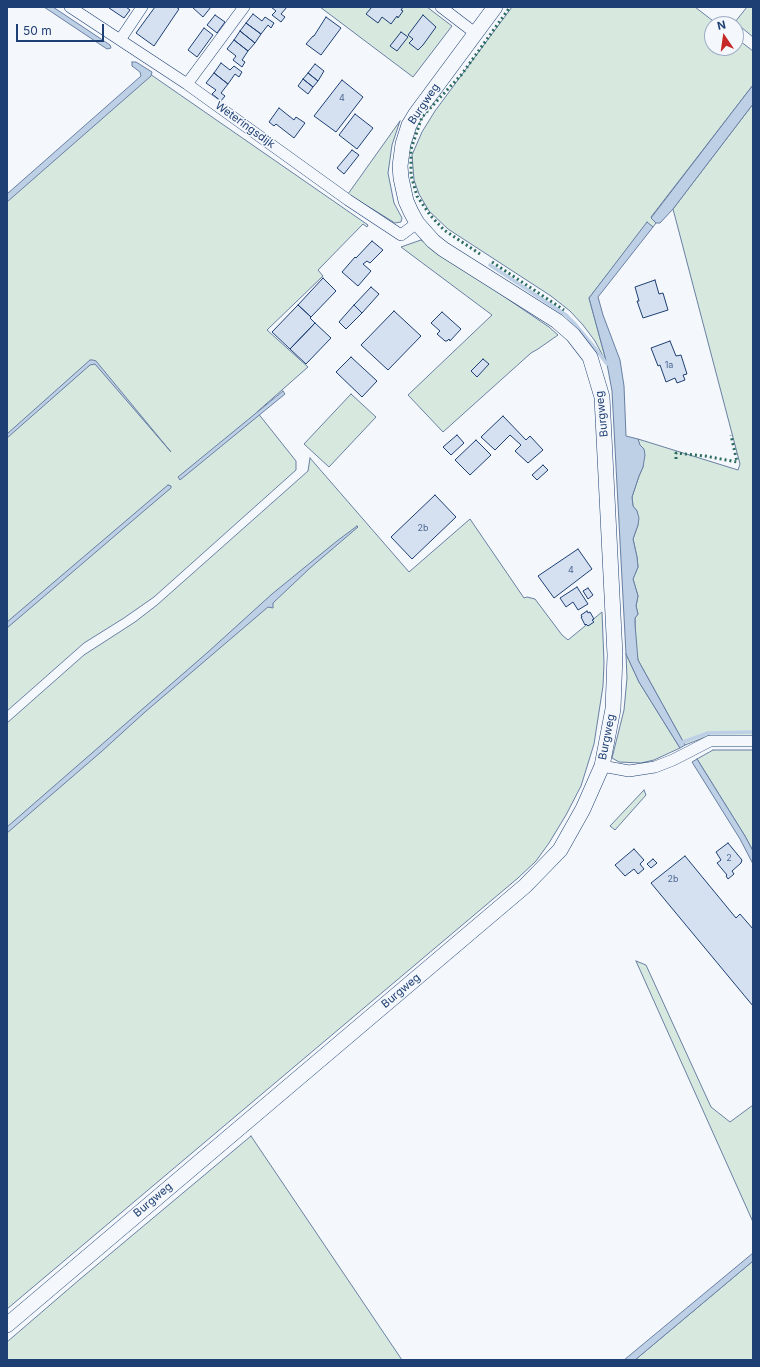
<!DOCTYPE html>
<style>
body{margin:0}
#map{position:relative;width:760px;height:1367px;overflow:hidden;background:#f4f7fb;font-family:Inter,sans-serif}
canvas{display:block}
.frame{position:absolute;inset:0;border:8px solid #1d3f73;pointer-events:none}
.north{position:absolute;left:704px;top:16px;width:40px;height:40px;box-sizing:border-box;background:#f4f7fb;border:1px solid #9eadc5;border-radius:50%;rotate:347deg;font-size:11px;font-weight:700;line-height:16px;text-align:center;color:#1d3f73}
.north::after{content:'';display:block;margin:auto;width:14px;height:18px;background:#c62828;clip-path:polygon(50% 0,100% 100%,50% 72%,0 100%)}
.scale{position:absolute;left:16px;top:24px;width:88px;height:18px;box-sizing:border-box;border:2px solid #1d3f73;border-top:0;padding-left:5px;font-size:12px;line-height:14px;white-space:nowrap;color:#1d3f73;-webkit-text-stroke:3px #f4f7fb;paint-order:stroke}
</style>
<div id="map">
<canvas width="760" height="1367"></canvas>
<div class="frame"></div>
<div class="north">N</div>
<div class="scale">50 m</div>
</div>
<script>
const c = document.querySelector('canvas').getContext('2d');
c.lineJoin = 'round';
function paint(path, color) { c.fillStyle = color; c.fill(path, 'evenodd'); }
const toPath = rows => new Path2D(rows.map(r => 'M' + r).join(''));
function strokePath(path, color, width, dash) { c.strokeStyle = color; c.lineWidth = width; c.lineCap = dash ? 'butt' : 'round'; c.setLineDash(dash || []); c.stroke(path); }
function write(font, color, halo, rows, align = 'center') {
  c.font = font + ' Inter,sans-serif'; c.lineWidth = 3; c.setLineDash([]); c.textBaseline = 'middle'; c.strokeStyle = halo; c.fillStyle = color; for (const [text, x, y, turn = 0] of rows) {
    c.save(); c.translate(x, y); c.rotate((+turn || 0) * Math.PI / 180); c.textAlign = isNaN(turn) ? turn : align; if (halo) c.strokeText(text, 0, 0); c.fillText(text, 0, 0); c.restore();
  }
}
const green = toPath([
 [320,7,427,7,452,26,413,77,320,7],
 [512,7,695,7,717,24,712,24,712,48,736,48,736,38,753,51,753,85,651,217,656,223,653,227,647,223,589,298,607,364,595,341,583,325,570,311,551,296,448,229,429,211,419,194,414,180,412,155,422,132,435,111,512,7],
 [747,7,753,7,753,37,735,22,747,7],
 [150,74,368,225,367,227,363,224,318,270,323,276,267,330,308,367,257,412,296,461,296,470,154,597,124,618,84,643,7,711,7,198,150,74],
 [753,104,753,736,708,736,685,745,638,660,636,651,635,624,635,618,638,614,636,606,638,596,633,579,638,567,637,557,633,539,638,525,637,511,633,506,632,497,639,476,643,467,638,439,738,470,740,464,673,209,753,104],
 [400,121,392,145,388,173,394,203,402,218,401,222,395,223,348,194,400,121],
 [421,240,549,327,558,335,538,349,531,353,443,432,408,395,492,315,401,247,421,240],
 [351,394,376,417,329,467,304,444,351,394],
 [310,458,409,572,470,519,524,598,527,597,535,599,562,635,568,640,602,612,604,663,603,686,594,744,581,786,566,815,549,843,536,861,518,878,7,1309,7,723,84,655,135,622,157,605,308,471,310,458],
 [626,654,639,682,680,748,654,760,641,763,619,762,612,758,624,710,627,678,626,654],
 [713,750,753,750,753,851,745,836,697,759,713,750],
 [644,790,646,795,615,830,610,826,644,790],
 [636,961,646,965,711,1107,730,1122,753,1105,753,1222,636,961],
 [251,1136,402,1360,7,1360,7,1342,79,1280,251,1136],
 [753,1261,753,1360,635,1360,753,1261]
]);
paint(green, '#d7e8df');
strokePath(green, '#687fa3', 1);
const water = toPath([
 [44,7,53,7,110,45,111,48,107,49,44,7],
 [132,62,136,62,152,72,151,76,7,202,7,194,141,76,140,72,132,66,132,62],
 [753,85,753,104,673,209,660,223,656,223,651,218,753,85],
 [647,222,653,227,598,297,603,315,620,360,624,386,626,436,638,439,640,445,644,449,645,455,643,467,639,476,632,497,633,506,637,511,639,518,638,525,633,539,637,557,638,567,633,579,638,596,636,606,638,614,635,618,635,624,638,660,685,745,680,748,639,682,626,654,612,391,607,364,589,298,647,222],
 [90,360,93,360,96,361,171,452,95,364,90,365,7,438,7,434,90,360],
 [283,391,285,394,180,480,178,477,283,391],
 [168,485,171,486,171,488,145,510,7,628,7,622,168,485],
 [357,526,358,527,310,568,273,603,273,608,268,607,145,712,101,752,7,833,7,827,208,652,272,594,337,541,357,526],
 [697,759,745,836,753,851,753,864,740,839,692,762,697,759],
 [753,1253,753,1261,635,1360,624,1360,753,1253]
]);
paint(water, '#bed0e5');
strokePath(water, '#687fa3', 1);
strokePath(toPath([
 [490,265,566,315,575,324,595,348,607,364],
 [683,742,708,733,753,732]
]), '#bed0e5', 3.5);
const building = toPath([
 [110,7,126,7,130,10,124,18,109,8,110,7],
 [155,7,176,7,179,9,154,46,136,33,155,7],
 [192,7,211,7,203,17,192,7],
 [271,7,287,7,281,14,285,17,281,22,272,15,276,11,271,7],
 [372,7,403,7,401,10,403,11,398,18,397,16,391,24,382,17,378,23,366,14,372,7],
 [253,14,262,21,265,17,274,23,271,28,268,25,261,34,246,23,253,14],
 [215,15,225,22,217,33,207,25,215,15],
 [423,15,436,27,423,45,418,50,409,43,413,39,408,35,423,15],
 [326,17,341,28,321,55,306,44,313,36,314,36,326,17],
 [246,23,261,34,255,43,240,31,246,23],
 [204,28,213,35,197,57,188,50,204,28],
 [240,31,255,43,248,51,234,40,240,31],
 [401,32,408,37,397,51,390,46,401,32],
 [234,40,248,51,242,60,245,62,242,67,233,60,236,56,227,49,234,40],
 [221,63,230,70,234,66,242,72,239,77,235,74,228,84,214,73,221,63],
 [315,64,324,71,318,81,308,73,315,64],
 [214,73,228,84,221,93,225,96,221,101,212,94,216,90,206,83,214,73],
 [308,73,318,81,313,87,303,79,308,73],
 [303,79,313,87,308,94,298,86,303,79],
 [342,80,363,97,336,132,314,116,342,80],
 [279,108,294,120,296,117,305,123,294,138,276,124,274,126,269,122,279,108],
 [355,114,373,128,357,149,339,135,355,114],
 [352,150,359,155,344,174,337,168,352,150],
 [372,241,383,250,370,263,367,261,363,264,371,271,358,286,342,272,355,257,356,258,372,241],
 [323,278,336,291,311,317,298,305,323,278],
 [655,280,659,294,663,293,668,310,643,318,637,301,639,301,635,287,655,280],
 [371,287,379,294,362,313,354,305,371,287],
 [298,305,311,317,310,318,315,323,290,349,272,332,298,305],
 [354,305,362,313,346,329,339,322,354,305],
 [394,311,421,336,388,370,361,345,394,311],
 [442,312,461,329,450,341,449,339,447,341,445,341,437,334,440,331,431,323,442,312],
 [315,323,331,338,306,364,290,349,315,323],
 [670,341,676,356,681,355,687,374,683,375,685,380,677,383,675,378,666,382,660,365,658,366,651,348,670,341],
 [351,357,377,381,362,397,336,372,351,357],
 [483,359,489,364,477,377,471,371,483,359],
 [503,416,526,440,530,436,543,450,528,463,515,451,521,445,510,435,495,450,481,437,503,416],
 [457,435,464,443,451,455,443,447,457,435],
 [476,440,491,455,470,475,455,460,476,440],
 [543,465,548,470,537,480,532,475,543,465],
 [435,495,456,517,412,559,391,537,435,495],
 [578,549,592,569,554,598,538,576,578,549],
 [577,587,588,604,578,610,573,602,566,607,560,598,577,587],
 [588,588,593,595,588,599,583,591,588,588],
 [587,611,588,613,590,612,594,619,592,620,594,622,588,626,586,624,585,625,581,617,582,617,581,615,587,611],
 [728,843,742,860,741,863,732,871,734,874,728,879,726,876,727,875,717,863,721,860,716,852,728,843],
 [634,849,644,860,640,864,644,869,638,874,634,869,625,876,615,865,634,849],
 [685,856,736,918,740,914,753,929,753,1006,651,883,685,856],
 [653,859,657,863,651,868,647,864,653,859]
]);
paint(building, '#d5e0f0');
strokePath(building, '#1d3f73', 1);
const minor = toPath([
 [70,7,187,84,348,200,401,235,417,223],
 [441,7,475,33],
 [120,40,142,7],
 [187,84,244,7],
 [602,766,629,771,655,767,673,760,710,741,753,741]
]);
const secondary = toPath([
 [7,1325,525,886,560,850,583,809,602,766,613,709,615,655,602,397,590,357,573,335,557,321,443,249,433,241,417,223,411,212,406,201,401,178,400,166,403,144,409,125,415,115,495,7]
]);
strokePath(minor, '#1d3f73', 12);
strokePath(secondary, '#1d3f73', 16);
strokePath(minor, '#f4f7fb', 11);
strokePath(secondary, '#f4f7fb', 15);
strokePath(toPath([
 [480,254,444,230,430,215,417,196,411,175,411,149,422,117,462,74,510,7],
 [492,262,564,310],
 [676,459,676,453,705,456,737,462,731,435]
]), '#2c6c60', 3, [2, 3]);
write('9px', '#4b6792', null, [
 ["4",342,98],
 ["1a",669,365],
 ["2b",423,528],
 ["4",571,570],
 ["2",729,858],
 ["2b",673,879]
]);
write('11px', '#1d3f73', '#f4f7fb', [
 ["Burgweg",424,104,-56],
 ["Weteringsdijk",245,125,36],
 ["Burgweg",602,414,-96],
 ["Burgweg",607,737,-79],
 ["Burgweg",401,991,-40],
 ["Burgweg",153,1200,-40]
]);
</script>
